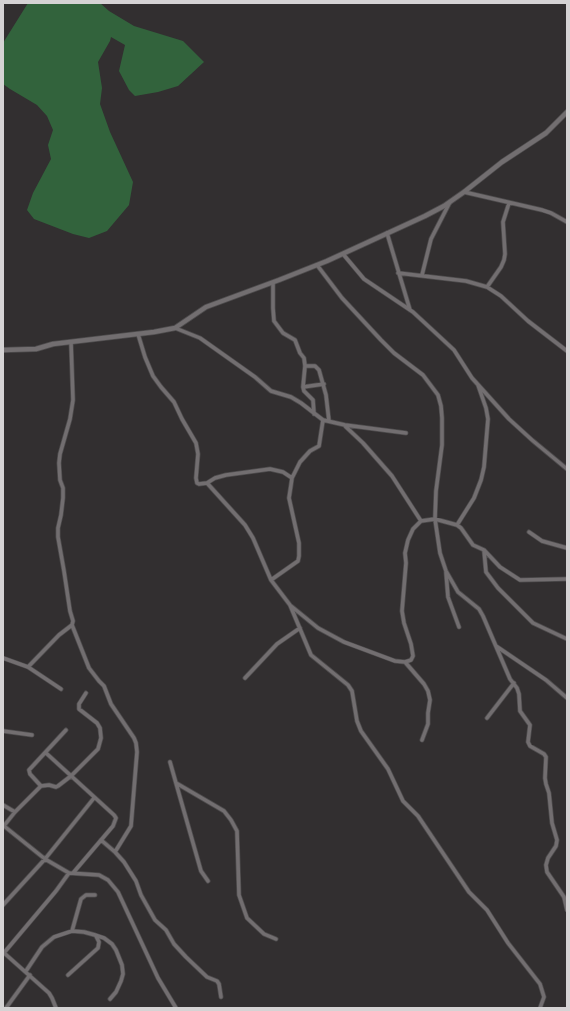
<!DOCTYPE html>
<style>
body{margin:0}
#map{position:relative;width:570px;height:1011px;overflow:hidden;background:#322f30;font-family:Raleway,sans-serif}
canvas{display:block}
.frame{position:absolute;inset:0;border:4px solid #d5d3d4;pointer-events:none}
</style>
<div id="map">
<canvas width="570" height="1011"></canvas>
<div class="frame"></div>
</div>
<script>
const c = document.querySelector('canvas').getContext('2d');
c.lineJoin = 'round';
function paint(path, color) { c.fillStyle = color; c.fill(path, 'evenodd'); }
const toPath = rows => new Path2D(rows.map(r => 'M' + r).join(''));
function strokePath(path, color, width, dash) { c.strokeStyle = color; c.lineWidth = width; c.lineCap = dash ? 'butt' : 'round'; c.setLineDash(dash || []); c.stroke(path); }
paint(toPath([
 [28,3,100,3,109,11,134,26,183,41,204,62,178,86,158,92,135,96,129,90,119,71,125,45,111,37,110,41,98,62,102,88,100,104,110,132,133,182,129,205,107,231,89,238,73,234,34,219,27,210,33,193,51,159,48,145,53,130,47,116,37,105,10,89,3,84,3,43]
]), '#32633c');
const street = toPath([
 [464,192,542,210,551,213,567,222],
 [387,233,410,310],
 [343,254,364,279,413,312,440,337,454,350,472,378,509,419,532,440,567,469],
 [317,265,342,298,381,340,394,353,423,375,438,395,441,406,442,418,442,445,436,491,435,519,440,553,446,571,458,592,479,609,483,616,510,679,517,688,519,694,520,711,530,725,528,742,530,746,544,754,546,757,545,778,546,784,549,793,552,823,557,840,556,846,548,858,546,865,547,872,564,897,567,910],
 [398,273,466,281,487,287,501,296,528,321,567,351],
 [422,275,431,239,450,202],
 [273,283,273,308,274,321,283,333,295,340,300,353,304,358,305,366,303,387,304,391,313,400,314,414],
 [487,287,501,267,504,260,505,254,503,222,509,203],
 [175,328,200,338,255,377,271,391,291,397,301,403,323,420,345,425,406,433],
 [138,334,145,357,153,376,161,387,174,402,182,419,196,443,198,454,196,478,197,483,199,484,207,483,245,525,253,538,271,580,290,605,311,655,348,685,352,691,357,721,361,731,388,769,403,801,418,816,469,892,487,910,508,943,540,984,544,997,540,1008],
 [71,342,73,400,70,419,60,454,59,463,60,480,63,488,63,498,61,515,58,528,58,537,64,571,70,611,73,621,72,625,89,668,99,681,104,686,111,704,134,738,136,743,137,752,131,826,115,852],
 [305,366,315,366,319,370,326,395,329,421],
 [303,387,324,384],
 [345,426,363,443,392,476,421,521],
 [207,483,215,478,226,475,270,469,283,472,292,478],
 [457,525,474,498,481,480,484,467,488,419,486,408,478,385],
 [529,532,542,541,567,548],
 [484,550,486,572,498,588,533,623,567,639],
 [446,572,448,597,459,627],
 [271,580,298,561,299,556,299,543,289,498,291,485,292,478,300,462,310,451,319,446,323,420],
 [291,606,318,628,344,642,395,661,405,662,411,660,413,656,411,644,404,623,402,611,406,563,405,553,408,540,413,529,421,521,435,519,457,525,461,528,473,545,484,550,500,567,520,580,567,579],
 [496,646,546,680,567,698],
 [3,658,28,667,61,689],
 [405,662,424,684,428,691,430,700,428,713,428,724,422,740],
 [28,667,59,635,72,625],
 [245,678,277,644,300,628],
 [487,718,514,683],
 [3,731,32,735],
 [46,753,114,815,116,818,113,826,73,873],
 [170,762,201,871,208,881],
 [176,783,224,811,231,820,237,831,239,895,247,918,264,934,276,939],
 [41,786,30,774,29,770,66,730],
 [3,805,15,812],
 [4,826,45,859,69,873,99,875,108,880,118,892,158,978,176,1008],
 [3,827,15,812,41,786,49,785,56,787,58,786,71,776,98,749,101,738,100,728,97,723,79,709,79,704,86,693],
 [101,840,115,852,124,862,136,881,141,895,155,920,166,930,174,944,186,957,207,977,217,981,219,984,221,997],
 [3,905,45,859,94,798],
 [72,931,81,899,86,895,95,895],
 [3,952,49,993,52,998,56,1008],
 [3,954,56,891,69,873],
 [26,971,42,947,54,937,72,931,84,932,95,935,104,938,112,944,116,950,122,965,123,974,121,981,116,992,110,999],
 [68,975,98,948,99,942,96,936],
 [6,1008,30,975]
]);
const secondary = toPath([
 [3,350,36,349,53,344,154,332,175,328,206,307,279,280,327,261,425,216,444,206,464,192,502,162,546,133,567,112]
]);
strokePath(street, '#4e4c4d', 5);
strokePath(secondary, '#4e4c4d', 6);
strokePath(street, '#726e70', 3.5);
strokePath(secondary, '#726e70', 4.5);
</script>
